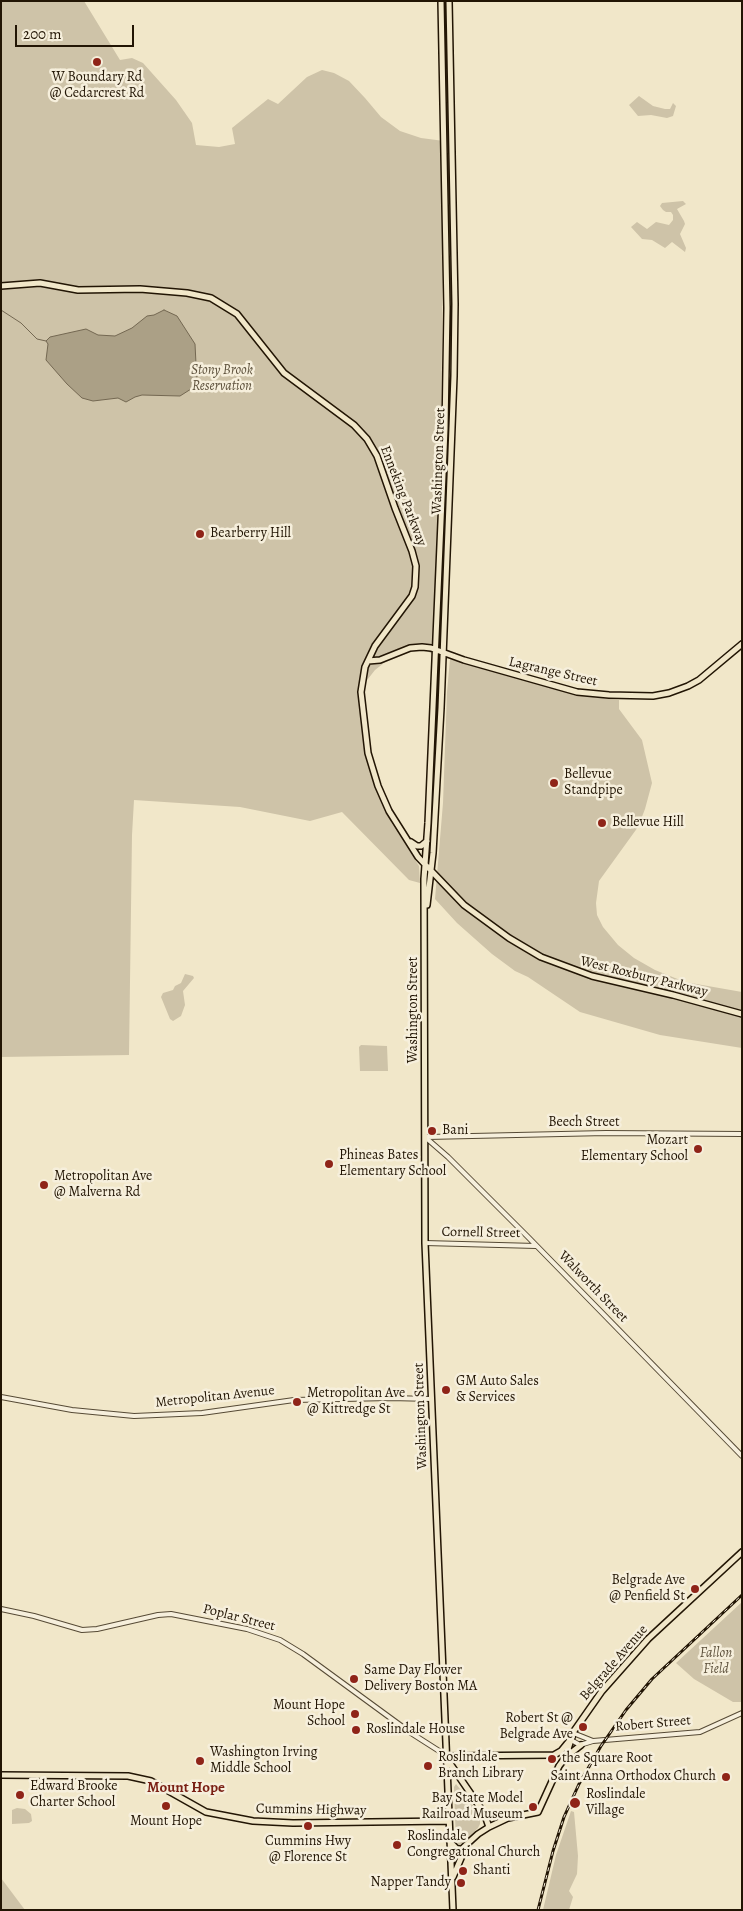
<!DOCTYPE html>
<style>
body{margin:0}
#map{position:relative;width:743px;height:1911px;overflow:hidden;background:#f1e7c9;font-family:Alegreya,serif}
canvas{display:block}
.frame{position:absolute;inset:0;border:2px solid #221504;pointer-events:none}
.scale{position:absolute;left:15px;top:25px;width:119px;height:22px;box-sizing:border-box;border:2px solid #221504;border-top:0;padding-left:6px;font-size:15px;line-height:18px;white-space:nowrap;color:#221504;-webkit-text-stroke:4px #f6efdc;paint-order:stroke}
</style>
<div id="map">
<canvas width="743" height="1911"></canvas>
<div class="frame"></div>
<div class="scale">200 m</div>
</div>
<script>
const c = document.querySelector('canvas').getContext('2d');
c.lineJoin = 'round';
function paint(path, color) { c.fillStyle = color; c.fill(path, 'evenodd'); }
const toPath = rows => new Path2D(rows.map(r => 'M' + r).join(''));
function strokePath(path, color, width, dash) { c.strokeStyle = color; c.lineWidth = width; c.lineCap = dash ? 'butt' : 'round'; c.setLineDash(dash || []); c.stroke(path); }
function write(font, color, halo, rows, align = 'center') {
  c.font = font + ' Alegreya,serif'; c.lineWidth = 5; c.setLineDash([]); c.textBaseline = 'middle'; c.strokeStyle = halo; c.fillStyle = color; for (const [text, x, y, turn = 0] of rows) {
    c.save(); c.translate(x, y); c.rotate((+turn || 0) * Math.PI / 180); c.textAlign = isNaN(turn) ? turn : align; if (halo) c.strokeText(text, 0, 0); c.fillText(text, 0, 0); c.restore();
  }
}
paint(toPath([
 [1,1,84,1,120,60,132,58,143,63,176,100,192,123,196,145,219,147,235,144,232,128,268,99,278,104,307,77,322,70,334,73,349,81,365,98,381,117,400,131,421,138,444,141,441,436,435,625,432,654,426,650,413,650,389,659,375,670,364,684,364,707,370,758,390,811,391,822,419,866,420,883,409,880,342,812,310,821,240,807,134,800,132,835,129,1055,1,1057],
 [639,96,653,106,665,109,670,109,673,103,676,106,673,116,667,118,651,115,638,116,629,105],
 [683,201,686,204,677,209,684,221,685,224,680,234,686,248,685,252,672,242,665,248,652,240,642,239,631,227,637,222,647,229,656,222,669,225,673,220,673,215,671,212,666,212,663,210,660,206,662,203],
 [450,659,555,689,585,696,619,700,619,709,642,740,652,783,645,809,638,827,599,881,596,903,597,915,603,927,618,945,634,958,655,970,685,982,742,992,742,1048,660,1035,580,1012,528,977,515,971,492,954,457,923,435,899,443,803,447,692],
 [185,974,193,976,194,978,183,991,185,1005,181,1016,173,1021,170,1019,161,997,163,993,173,990,175,986,181,983],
 [361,1045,387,1046,388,1071,360,1071,359,1047],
 [742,1602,742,1702,733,1702,694,1679,676,1663],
 [456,1784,480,1814,480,1824,478,1828,459,1846,456,1844,454,1787],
 [17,1808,25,1809,31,1814,32,1821,29,1823,12,1824,12,1810],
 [571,1811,574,1812,578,1856,577,1874,569,1891,573,1897,569,1910,543,1910,556,1855],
 [1,1878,25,1910,1,1910]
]), '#cec3a8');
const water = toPath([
 [164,310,177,316,195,344,196,364,198,370,196,382,191,389,180,396,142,395,135,397,126,402,118,398,93,401,82,398,67,384,46,360,48,344,46,341,50,337,86,329,98,335,115,336,132,328,147,316,154,315,164,310]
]);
paint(water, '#aba086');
strokePath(water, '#746852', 1);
strokePath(toPath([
 [1,310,21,323,37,339,46,341]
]), '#746852', 1);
const minor = toPath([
 [425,1137,448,1157,528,1237,742,1456],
 [427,1137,606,1133,742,1134],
 [425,1243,536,1246],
 [1,1397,72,1410,134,1416,202,1413,294,1400,390,1398,432,1399],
 [1,1609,34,1616,82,1630,97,1629,158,1615,171,1614,247,1629,280,1640,303,1654,411,1733,447,1756],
 [573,1733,593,1741],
 [571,1740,580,1745,593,1741,700,1732,742,1713]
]);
const major = toPath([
 [441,1,447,308,445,429,428,823,424,879,425,1243,453,1910],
 [1,286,40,283,78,290,140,289,187,293,211,298,237,314,284,373,354,425,367,439,377,456,395,508,412,551,416,566,415,587,412,596,375,646,365,667,361,692,368,753,378,786,389,811,418,857,464,905,509,938,541,957,592,976,673,995,742,1014],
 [368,661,380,660,410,648,422,647,431,648,464,660,577,692,609,695,653,696,669,693,688,686,699,680,742,644],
 [411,842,417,846,421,846,427,841],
 [427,905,433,853,441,708,454,376,455,304,449,1],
 [447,1756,554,1755,561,1751,570,1740],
 [567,1756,581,1745],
 [449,1762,484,1813,489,1827],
 [1,1775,128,1776,151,1781,206,1812,253,1821,293,1823,449,1821],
 [450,1842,457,1849,462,1849,466,1845],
 [453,1877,467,1844,478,1834,489,1827,508,1818,538,1812,559,1766,565,1758,574,1731,602,1691,648,1639,742,1552]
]);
strokePath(minor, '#564a35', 6);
strokePath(major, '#221504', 8);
strokePath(minor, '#f6efdc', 4);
strokePath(major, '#f1e7c9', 5);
const rail = toPath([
 [538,1910,553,1851,564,1817,579,1784,601,1746,626,1710,652,1679,742,1595]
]);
strokePath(rail, '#221504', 3);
strokePath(rail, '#f6efdc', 1, [4]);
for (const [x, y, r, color] of [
 [97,62,5,"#8f2418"],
 [200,534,5,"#8f2418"],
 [554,783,5,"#8f2418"],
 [602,823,5,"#8f2418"],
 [432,1131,5,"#8f2418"],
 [698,1149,5,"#8f2418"],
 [329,1164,5,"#8f2418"],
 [44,1185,5,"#8f2418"],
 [446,1390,5,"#8f2418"],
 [297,1402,5,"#8f2418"],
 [695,1589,5,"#8f2418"],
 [354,1679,5,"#8f2418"],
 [355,1714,5,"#8f2418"],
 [583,1727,5,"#8f2418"],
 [356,1730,5,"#8f2418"],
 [552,1759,5,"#8f2418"],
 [200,1761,5,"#8f2418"],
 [428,1766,5,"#8f2418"],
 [726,1777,5,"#8f2418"],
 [20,1795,5,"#8f2418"],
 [575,1803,6,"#8f2418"],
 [166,1806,5,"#8f2418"],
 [533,1807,5,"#8f2418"],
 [308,1826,5,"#8f2418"],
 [397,1845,5,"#8f2418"],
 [463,1871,5,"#8f2418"],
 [461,1883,5,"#8f2418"]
]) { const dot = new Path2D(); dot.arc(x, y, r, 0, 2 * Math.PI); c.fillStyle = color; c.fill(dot); strokePath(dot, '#f6efdc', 2); }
write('14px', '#221504', '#f6efdc', [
 ["W Boundary Rd",97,78,"center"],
 ["@ Cedarcrest Rd",97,94,"center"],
 ["Bearberry Hill",210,534],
 ["Bellevue",564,775],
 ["Standpipe",564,791],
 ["Bellevue Hill",612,823],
 ["Bani",442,1131],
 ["Mozart",688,1141,"right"],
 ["Elementary School",688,1157,"right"],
 ["Phineas Bates",339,1156],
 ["Elementary School",339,1172],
 ["Metropolitan Ave",54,1177],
 ["@ Malverna Rd",54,1193],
 ["GM Auto Sales",456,1382],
 ["& Services",456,1398],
 ["Metropolitan Ave",307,1394],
 ["@ Kittredge St",307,1410],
 ["Belgrade Ave",685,1581,"right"],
 ["@ Penfield St",685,1597,"right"],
 ["Same Day Flower",364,1671],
 ["Delivery Boston MA",364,1687],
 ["Mount Hope",345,1706,"right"],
 ["School",345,1722,"right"],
 ["Robert St @",573,1719,"right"],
 ["Belgrade Ave",573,1735,"right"],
 ["Roslindale House",366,1730],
 ["Washington Irving",210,1753],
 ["Middle School",210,1769],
 ["Roslindale",438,1758],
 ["Branch Library",438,1774],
 ["the Square Root",562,1759],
 ["Saint Anna Orthodox Church",716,1777,"right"],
 ["Edward Brooke",30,1787],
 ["Charter School",30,1803],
 ["Roslindale",586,1795],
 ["Village",586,1811],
 ["Bay State Model",523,1799,"right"],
 ["Railroad Museum",523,1815,"right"],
 ["Mount Hope",166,1822,"center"],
 ["Roslindale",407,1837],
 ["Congregational Church",407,1853],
 ["Cummins Hwy",308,1842,"center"],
 ["@ Florence St",308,1858,"center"],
 ["Shanti",473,1871],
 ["Napper Tandy",451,1883,"right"]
], 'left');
write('italic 14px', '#5e523d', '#f6efdc', [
 ["Stony Brook",222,371],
 ["Reservation",222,387],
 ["Fallon",716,1654],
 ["Field",716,1670]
]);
write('14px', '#221504', '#f6efdc', [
 ["Washington Street",439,461,-88],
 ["Enneking Parkway",403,496,69],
 ["Lagrange Street",553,672,13],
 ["West Roxbury Parkway",644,977,14],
 ["Washington Street",414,1010,-90],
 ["Beech Street",584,1123],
 ["Cornell Street",481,1233,1],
 ["Walworth Street",593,1287,46],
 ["Metropolitan Avenue",215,1397,-6],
 ["Washington Street",421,1416,-92],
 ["Poplar Street",239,1618,14],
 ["Belgrade Avenue",614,1663,-49],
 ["Robert Street",653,1724,-5],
 ["Cummins Highway",311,1810,1]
]);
write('bold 15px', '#7a1f14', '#f6efdc', [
 ["Mount Hope",186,1788]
]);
</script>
